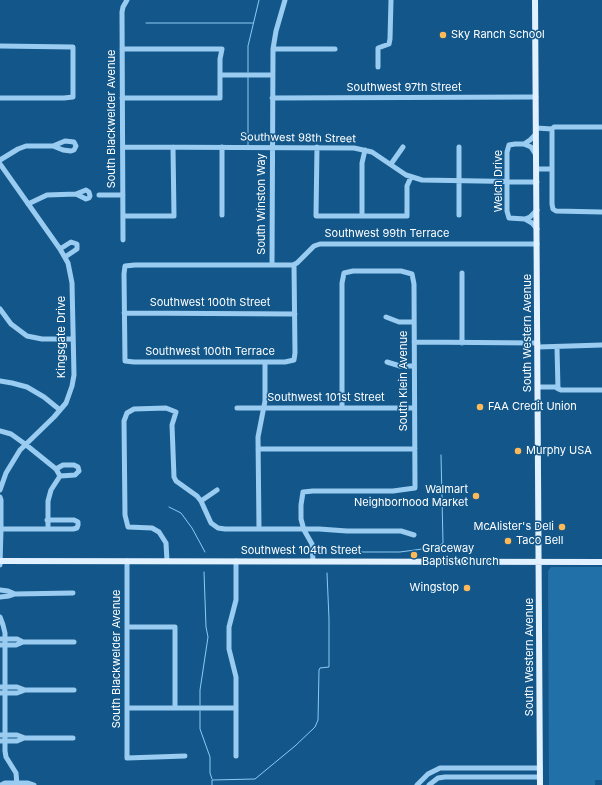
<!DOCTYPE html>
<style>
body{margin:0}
canvas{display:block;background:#13578a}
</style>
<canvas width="602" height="785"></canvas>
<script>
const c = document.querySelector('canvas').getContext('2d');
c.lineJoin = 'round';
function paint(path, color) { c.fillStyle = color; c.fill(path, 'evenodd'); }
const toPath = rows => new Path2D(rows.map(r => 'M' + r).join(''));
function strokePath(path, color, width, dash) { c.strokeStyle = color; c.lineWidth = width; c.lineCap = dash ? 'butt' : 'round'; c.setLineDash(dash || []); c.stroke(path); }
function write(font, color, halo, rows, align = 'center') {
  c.font = font + ' Inter,sans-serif'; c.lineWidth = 3; c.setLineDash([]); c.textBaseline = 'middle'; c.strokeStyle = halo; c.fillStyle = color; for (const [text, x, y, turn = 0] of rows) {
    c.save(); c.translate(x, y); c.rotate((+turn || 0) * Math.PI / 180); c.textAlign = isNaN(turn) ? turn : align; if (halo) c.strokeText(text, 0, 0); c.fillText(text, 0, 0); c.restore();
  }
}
paint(toPath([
 [551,567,602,567,602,780,595,780,595,785,549,785,548,571]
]), '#2170a8');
strokePath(toPath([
 [146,23,253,23],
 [248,72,248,46,259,0],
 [248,145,248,77],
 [169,507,181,513,192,528,205,552],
 [359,554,361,552,400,552,437,547,443,543,441,455],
 [200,705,200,690,208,637,206,627,204,572],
 [200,711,200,729,210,757,210,773,212,779],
 [212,785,212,780,255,779,295,746,315,727,318,720,319,670,320,668,329,667,329,619,327,573]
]), '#8bcaf4', 1);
strokePath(toPath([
 [0,46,73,47,73,97,64,98,0,98],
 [122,49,222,49,220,59,220,98,122,98],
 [273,49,335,49],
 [378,67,378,48,389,44,390,39,391,0],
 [220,75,272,75],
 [272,98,536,97],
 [602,127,554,127,552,129,552,204,553,209,556,211,602,212],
 [536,128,552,129],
 [524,144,530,140,536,134],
 [123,147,354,148,372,152,406,175,422,180,537,182],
 [317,147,316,216,407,216,407,186,411,177],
 [536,155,531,147,524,144,515,144,509,145,507,152,507,211,509,218,525,219,530,217,537,210],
 [0,160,18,149,26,146,53,146,65,141,74,142,76,146,74,150,71,151,63,150,53,146],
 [0,164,60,249,68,263,72,283,74,375,72,386,66,403,54,417,20,450,6,473,0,490],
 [391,164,403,147],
 [537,169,552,169],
 [99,195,123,195],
 [28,204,47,195,76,194,86,190,89,192,90,196,89,198,86,199,76,194],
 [222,215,222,147],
 [459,215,459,147],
 [123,216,174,216,173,147],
 [362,216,362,163,365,150],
 [525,219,532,223,537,229],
 [123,240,122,12,123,7,127,0],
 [60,249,71,242,77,244,77,249,65,257],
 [272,265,273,49,276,31,285,0],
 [294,265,295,353,294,360,285,362,134,362,125,361,124,274,125,266,135,265,293,265,297,263,314,246,320,244,537,244],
 [462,273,462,343],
 [0,309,11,324,27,336,42,339,73,339],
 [124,313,295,314],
 [386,317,399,322,414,322],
 [414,342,538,343],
 [538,347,602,345],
 [557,347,558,389],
 [387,362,400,366,414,366],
 [0,381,12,383,27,387,44,397,60,410],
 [538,387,555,387,561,390,602,390],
 [237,408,414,408],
 [0,431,11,434,25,444,56,469,60,476],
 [258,449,415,449],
 [0,497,1,500,1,529,0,565],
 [201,501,217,490],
 [48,528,48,501,51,490,60,476,75,475,79,471,78,467,74,465,63,465,56,469],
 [0,529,73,529,77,528,78,525,78,522,74,520,47,520],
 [259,529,258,437,265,401,265,362],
 [127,561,127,758,185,756],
 [167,561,166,543,159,532,152,528,128,527,125,515,124,421,127,413,134,409,166,408,176,412,172,425,174,477,176,481,197,496,201,501,211,523,218,528,225,529,319,529,347,531,401,531,414,535],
 [236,561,236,600,229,627,229,649,236,677,236,756],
 [313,561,312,544,304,530,301,519,301,505,303,492,313,491,393,491,415,488,414,284,412,274,401,271,353,271,344,273,342,283,342,408],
 [0,590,8,591,15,594],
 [0,597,9,596,15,594,73,593],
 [0,617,3,625,5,633,5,751,6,757,16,773,17,785],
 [127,627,175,627,175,708],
 [0,639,17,639,23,642,74,642],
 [0,645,16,645,23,642],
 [0,687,17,687,25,690],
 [0,693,17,693,25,690,74,690],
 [127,708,236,708],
 [0,735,17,735,25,738,73,738],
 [0,741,17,741,24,738],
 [1,785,5,783,28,783,34,785],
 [417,785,428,774,440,768,540,768],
 [429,785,438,778,445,777,540,777]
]), '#99ccf0', 5);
strokePath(toPath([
 [535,0,540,785],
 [0,561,602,562]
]), '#e2f1ff', 6);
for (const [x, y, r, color] of [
 [443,35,4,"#ffb958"],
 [480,407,4,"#ffb958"],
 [518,451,4,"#ffb958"],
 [476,496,4,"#ffb958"],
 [562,527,4,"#ffb958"],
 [508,541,4,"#ffb958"],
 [414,555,4,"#ffb958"],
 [467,588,4,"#ffb958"]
]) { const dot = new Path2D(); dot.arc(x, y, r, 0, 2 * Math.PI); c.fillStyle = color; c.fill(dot); strokePath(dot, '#13578a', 1.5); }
write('11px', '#fff', '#13578a', [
 ["Sky Ranch School",451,35],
 ["FAA Credit Union",488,407],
 ["Murphy USA",526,451],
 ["Walmart",468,490,"right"],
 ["Neighborhood Market",468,503,"right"],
 ["McAlister's Deli",554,527,"right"],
 ["Taco Bell",516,541],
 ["Graceway",422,549],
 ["Baptist Church",422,562],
 ["Wingstop",459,588,"right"]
], 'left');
write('11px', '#fff', '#13578a', [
 ["Southwest 97th Street",404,88],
 ["South Blackwelder Avenue",112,119,-90],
 ["Southwest 98th Street",298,138,1],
 ["Welch Drive",499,181,-90],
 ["South Winston Way",262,204,-90],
 ["Southwest 99th Terrace",387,234],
 ["Southwest 100th Street",210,303],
 ["South Western Avenue",528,333,-90],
 ["Kingsgate Drive",62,337,-90],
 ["Southwest 100th Terrace",210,352],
 ["South Klein Avenue",404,381,-90],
 ["Southwest 101st Street",326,398],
 ["Southwest 104th Street",301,551],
 ["South Western Avenue",530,657,-90],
 ["South Blackwelder Avenue",117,659,-90]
]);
</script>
